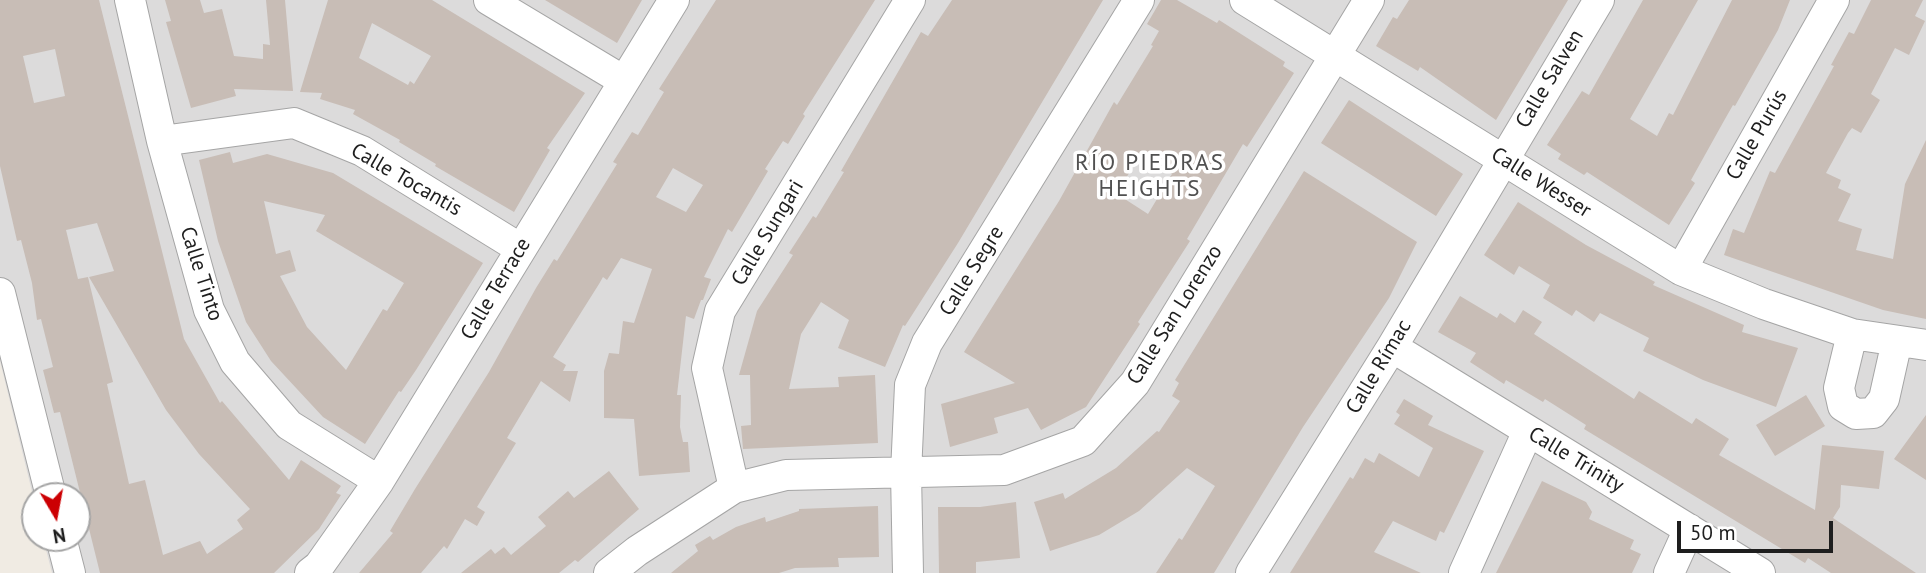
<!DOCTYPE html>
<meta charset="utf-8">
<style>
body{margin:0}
#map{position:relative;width:1926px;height:573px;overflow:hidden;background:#f0ebe3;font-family:"PT Sans",sans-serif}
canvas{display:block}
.north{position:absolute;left:21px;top:482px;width:70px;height:70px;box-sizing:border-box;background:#fff;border:2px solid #a5a5a5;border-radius:50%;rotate:170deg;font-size:19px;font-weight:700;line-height:28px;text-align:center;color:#1e1e1e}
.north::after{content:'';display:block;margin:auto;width:24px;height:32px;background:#cc0003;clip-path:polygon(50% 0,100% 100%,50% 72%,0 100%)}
.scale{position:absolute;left:1677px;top:521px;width:156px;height:32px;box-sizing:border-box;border:4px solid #1e1e1e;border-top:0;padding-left:9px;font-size:21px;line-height:24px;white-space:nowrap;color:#1e1e1e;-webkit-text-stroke:5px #fff;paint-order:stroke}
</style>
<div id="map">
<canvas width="1926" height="573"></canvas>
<div class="north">N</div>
<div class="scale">50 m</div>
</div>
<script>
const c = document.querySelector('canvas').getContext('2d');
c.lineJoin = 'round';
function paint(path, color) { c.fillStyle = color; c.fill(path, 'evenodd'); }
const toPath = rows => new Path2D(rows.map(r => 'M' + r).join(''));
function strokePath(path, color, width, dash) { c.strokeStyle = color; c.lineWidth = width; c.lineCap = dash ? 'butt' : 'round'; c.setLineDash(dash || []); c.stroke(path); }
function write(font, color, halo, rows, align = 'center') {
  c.font = font + ' "PT Sans",sans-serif'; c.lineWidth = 7; c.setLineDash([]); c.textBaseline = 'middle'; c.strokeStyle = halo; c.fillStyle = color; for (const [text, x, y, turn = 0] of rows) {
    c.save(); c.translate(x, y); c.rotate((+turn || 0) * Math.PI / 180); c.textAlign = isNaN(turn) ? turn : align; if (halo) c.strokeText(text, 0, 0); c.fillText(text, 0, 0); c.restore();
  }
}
paint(toPath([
 [0,0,1926,0,1926,573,52,573,43,538,77,538,77,496,35,496,35,504,0,361]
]), '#dcdbdb');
paint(toPath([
 [0,0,99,0,184,339,220,403,222,401,289,480,301,460,341,486,336,493,341,495,319,529,274,573,100,573,60,412,54,413,43,370,53,367,41,319,37,320,32,283,21,240,17,241,0,166],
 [55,49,65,96,34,103,23,56],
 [97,223,114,271,89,277,166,410,199,454,250,509,237,520,243,529,207,554,200,541,163,555,145,480,129,484,107,384,113,382,88,277,78,279,66,230],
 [165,0,200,0,204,13,222,9,234,56,263,59,263,44,270,45,266,0,285,0,293,91,234,89,236,96,191,108,166,22,171,21],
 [328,0,432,0,585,93,547,148,550,150,514,212,435,166,436,164,399,142,400,140,353,114,355,110,320,99,322,93,300,92],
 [372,23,431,56,414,84,410,81,408,85,359,58],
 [545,0,642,0,617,43],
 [716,0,875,0,803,114,805,116,788,144,783,141,765,169,768,171,732,232,728,229,704,277,711,279,703,300,701,300,694,319,686,316,677,395,681,395,680,427,683,442,688,442,690,472,639,476,634,419,604,418,604,371,609,353,619,354,623,321,634,323,652,269,621,258,607,280,603,277,599,284,553,357,566,365,563,371,578,371,570,402,541,381,507,438,516,443,477,507,485,512,477,526,465,519,447,549,444,546,421,573,359,573,393,533,390,531,415,489,489,372,536,288,554,259,557,261,617,164,613,162,632,132,638,135,664,92,659,89],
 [673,168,703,185,686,212,656,197],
 [952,0,1103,0,958,243,905,326,903,325,885,367,838,348,849,320,821,302,801,334,789,389,839,387,838,377,875,375,878,443,743,449,741,426,751,425,750,375,739,375,757,311,793,255,789,253,813,216,816,218,844,172,841,171,921,32,928,36],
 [1161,0,1177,0,1217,23,1219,20,1285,62,1283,66,1294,73,1247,147,1243,144,1187,239,1190,241,1138,322,1140,324,1086,407,1041,430,1028,408,994,418,998,433,950,447,941,404,1015,383,964,352,1059,201,1114,102,1117,105,1153,46,1151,45,1159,31,1147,24],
 [1140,154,1172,174,1148,214,1117,194],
 [1409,0,1568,0,1496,120,1420,67,1418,71,1376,46,1393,17,1397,19],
 [1643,0,1698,0,1630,119,1657,136,1669,113,1673,115,1732,0,1790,0,1778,30,1735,106,1733,105,1725,119,1691,180,1695,183,1669,225,1587,172,1584,175,1558,159,1561,154,1547,145,1582,91,1589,95],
 [1871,0,1923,0,1915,16,1925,21,1909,55,1895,48,1871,94,1880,100,1861,133,1852,128,1848,133,1826,173,1841,180,1838,188,1851,194,1838,221,1862,229,1856,250,1893,259,1905,184,1926,140,1926,319,1883,310,1724,255,1733,229,1744,233,1770,171,1775,173,1834,66,1831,65,1849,32,1854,34],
 [1349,100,1463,174,1436,216,1321,143],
 [230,152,233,163,267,154,333,173,483,263,416,370,401,392,399,391,365,444,323,417,271,361,246,322,218,241,199,160],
 [264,201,325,215,316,231,404,283,387,311,383,309,346,370,307,327,280,276,296,271,290,250,276,254],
 [1304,171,1417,242,1389,298,1303,427,1214,573,1156,573,1179,538,1182,540,1215,486,1187,468,1139,511,1099,535,1050,551,1034,502,1063,493,1065,499,1116,468,1157,431,1159,432,1180,401,1172,396,1179,383,1175,380],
 [1518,202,1586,245,1655,282,1653,285,1744,325,1742,332,1798,348,1776,407,1703,380,1643,351,1649,338,1600,313,1594,322,1576,310,1572,316,1543,298,1550,285,1519,266,1514,275,1484,255],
 [1460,296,1497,318,1500,313,1515,323,1523,310,1542,322,1534,334,1634,399,1639,391,1692,424,1696,418,1729,439,1719,455,1815,510,1822,445,1884,451,1879,489,1841,485,1840,507,1833,518,1916,573,1831,573,1808,558,1805,563,1584,429,1586,425,1545,399,1543,402,1506,380,1504,384,1470,362,1476,353,1438,332],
 [1806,395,1825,426,1775,456,1756,425],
 [1404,399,1433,416,1428,425,1484,451,1444,533,1440,531,1436,541,1393,521,1374,552,1421,573,1290,573,1350,477,1353,479,1365,458,1374,463,1379,453,1419,477,1433,448,1394,424,1400,415,1396,412],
 [1926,415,1926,480,1894,459],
 [609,471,639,509,578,562,575,560,559,573,461,573,491,549,495,554,504,547,511,555,546,526,538,517,568,491,574,498],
 [1542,481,1586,502,1592,512,1589,519,1634,540,1630,549,1641,554,1632,573,1496,573],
 [1016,502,1020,558,976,562,976,573,939,573,938,507,980,507],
 [878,506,879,557,838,558,839,567,795,568,779,573,671,573,698,551,695,545,710,536,713,540,736,527,765,517,766,522,799,511,799,509]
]), '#c8bdb6');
const minor = toPath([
 [130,0,162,141,209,310,235,362,289,425,379,481],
 [489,0,624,81],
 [1245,0,1681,270,1764,304,1852,334,1926,345],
 [162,141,294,123,362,151,521,249],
 [1681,270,1834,0],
 [0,293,51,496],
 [1852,334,1839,388,1843,406,1856,414,1873,413,1884,399,1897,341],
 [1392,347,1760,573],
 [734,488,707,368,720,311,910,0],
 [61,538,70,573],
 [310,573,319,566,379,481,674,0],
 [609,573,637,551,734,488,786,475,1004,470,1083,441,1135,383,1369,0],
 [908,573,906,473,910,385,927,343,1139,0],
 [1251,573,1392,347,1599,0],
 [1464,573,1528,431],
 [1669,573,1689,529]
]);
strokePath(minor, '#a5a5a5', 32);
strokePath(minor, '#fff', 30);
write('21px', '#1e1e1e', '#fff', [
 ["Calle Salven",1550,79,-59],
 ["Calle Purús",1757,135,-60],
 ["Calle Tocantis",406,180,30],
 ["Calle Wesser",1541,183,32],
 ["Calle Sungari",768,233,-59],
 ["Calle Segre",972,271,-58],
 ["Calle Tinto",201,274,72],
 ["Calle Terrace",496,289,-59],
 ["Calle San Lorenzo",1175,315,-58],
 ["Calle Rímac",1379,367,-59],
 ["Calle Trinity",1576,460,31]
]);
c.letterSpacing = '2px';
write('23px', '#515151', '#fff', [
 ["RÍO PIEDRAS",1150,163],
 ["HEIGHTS",1150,189]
]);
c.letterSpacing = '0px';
</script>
